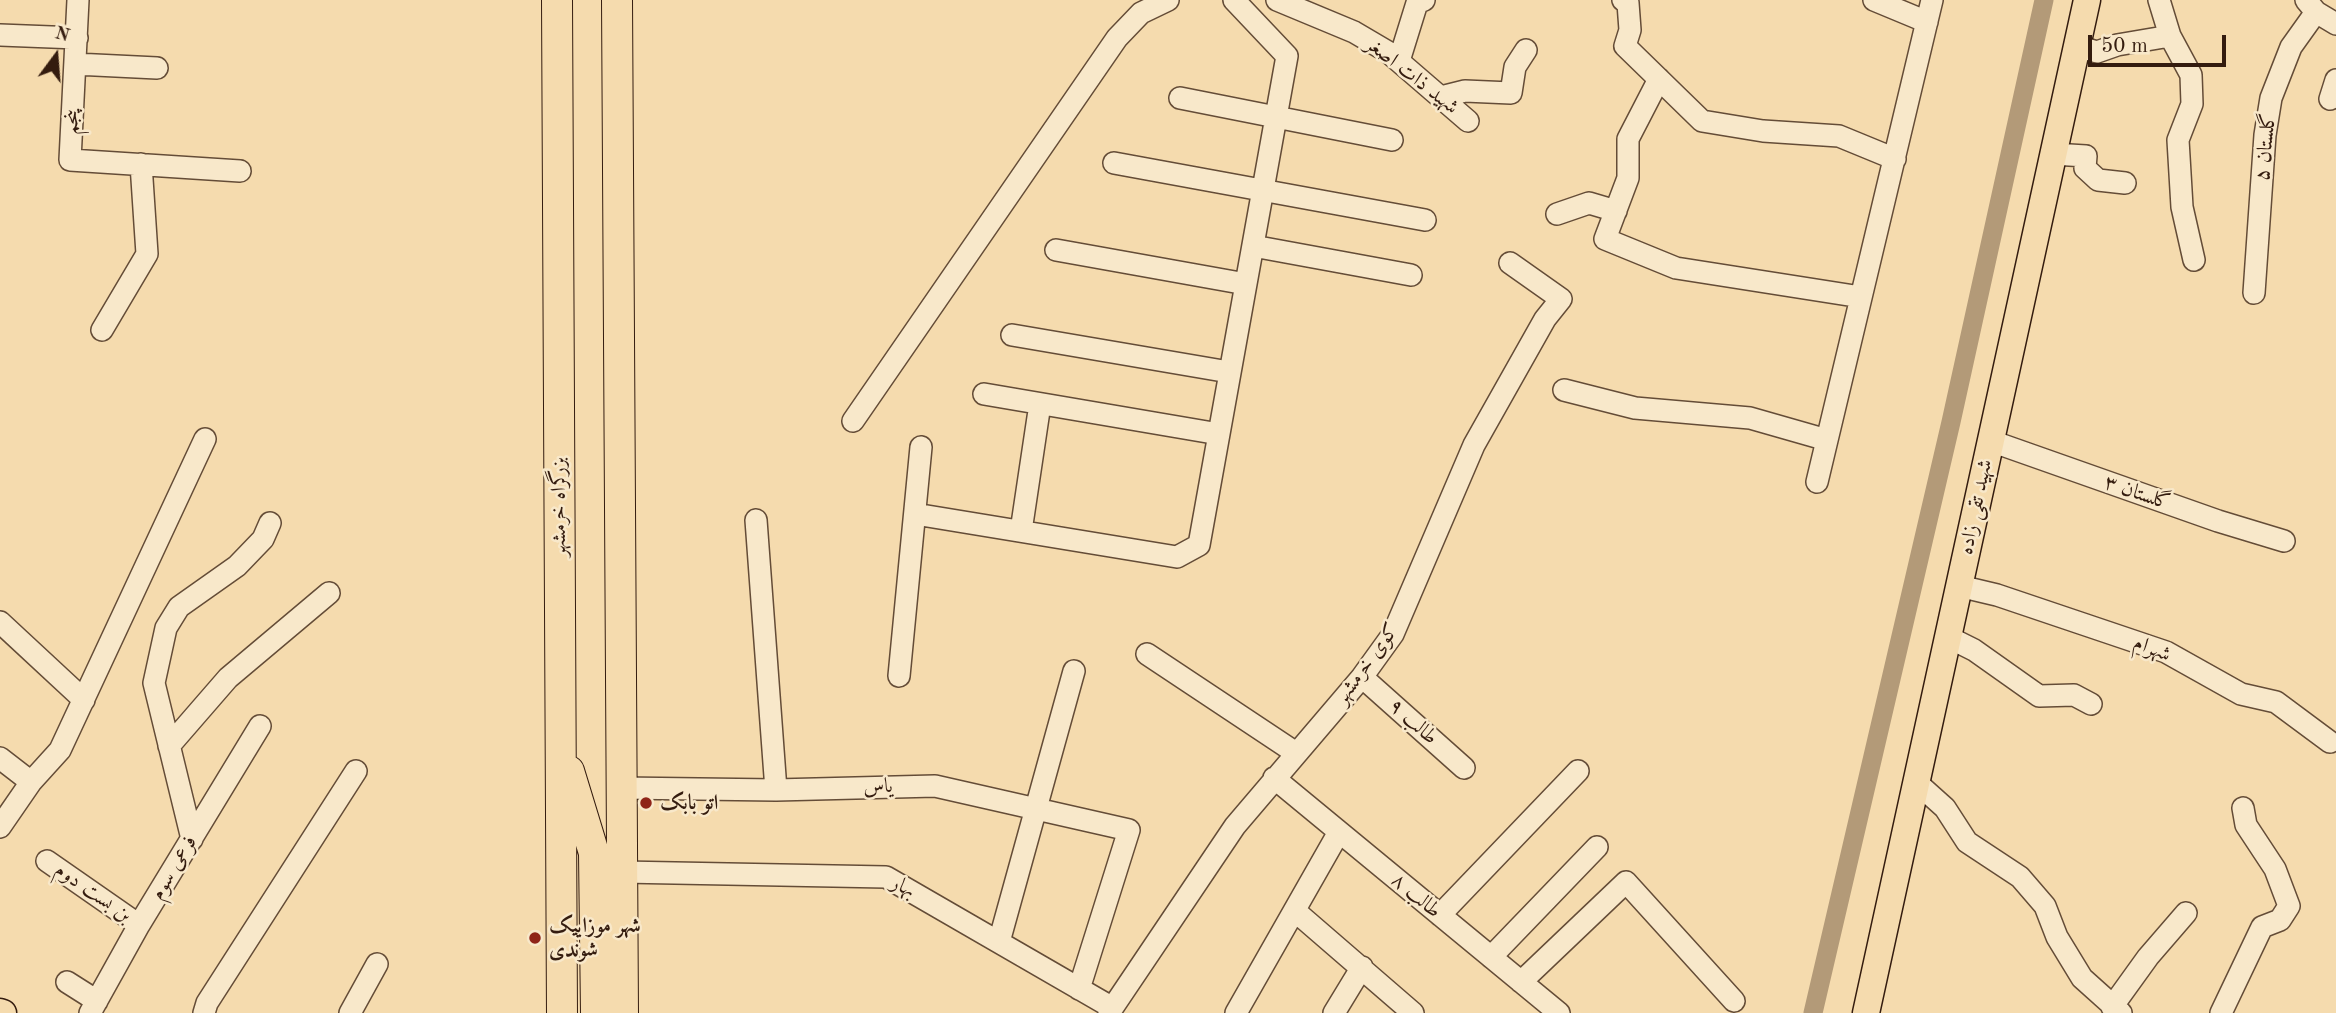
<!DOCTYPE html>
<meta charset="utf-8">
<style>
body{margin:0}
#map{position:relative;width:2336px;height:1013px;overflow:hidden;background:#f5dbae;font-family:"Old Standard TT",serif}
canvas{display:block}
.north{position:absolute;left:21px;top:21px;width:70px;height:70px;-webkit-text-stroke:5px #f8e8ca;paint-order:stroke;rotate:16deg;font-size:19px;font-weight:700;line-height:28px;text-align:center;color:#341c0f}
.north::after{content:'';display:block;margin:auto;width:24px;height:32px;background:#341c0f;clip-path:polygon(50% 0,100% 100%,50% 72%,0 100%)}
.scale{position:absolute;left:2088px;top:35px;width:138px;height:32px;box-sizing:border-box;border:4px solid #341c0f;border-top:0;padding-left:9px;font-size:21px;line-height:24px;white-space:nowrap;color:#341c0f;-webkit-text-stroke:5px #f8e8ca;paint-order:stroke}
</style>
<div id="map">
<canvas width="2336" height="1013"></canvas>
<div class="north">N</div>
<div class="scale">50 m</div>
</div>
<script>
const c = document.querySelector('canvas').getContext('2d');
c.lineJoin = 'round';
const toPath = rows => new Path2D(rows.map(r => 'M' + r).join(''));
function strokePath(path, color, width, dash) { c.strokeStyle = color; c.lineWidth = width; c.lineCap = dash ? 'butt' : 'round'; c.setLineDash(dash || []); c.stroke(path); }
function write(font, color, halo, rows, align = 'center') {
  c.font = font + ' "Old Standard TT",Amiri,serif'; c.lineWidth = 5; c.setLineDash([]); c.textBaseline = 'middle'; c.strokeStyle = halo; c.fillStyle = color; for (const [text, x, y, turn = 0] of rows) {
    c.save(); c.translate(x, y); c.rotate((+turn || 0) * Math.PI / 180); c.textAlign = isNaN(turn) ? turn : align; if (halo) c.strokeText(text, 0, 0); c.fillText(text, 0, 0); c.restore();
  }
}
strokePath(toPath([
 [1813,1013,1951,422,2044,0]
]), '#b39a78', 19);
const minor = toPath([
 [78,0,70,160,240,171],
 [1277,0,1354,32,1388,52,1468,121],
 [1623,0,1628,3,1630,30,1625,46,1702,121,1763,131,1839,136,1895,159],
 [1874,0,1927,22],
 [2159,0,2170,36,2191,75,2192,104,2178,140,2182,207,2194,260],
 [2306,0,2316,12,2336,24],
 [0,35,77,38],
 [2077,46,2097,52,2117,45,2170,36],
 [1399,61,1417,3,1424,0],
 [75,64,157,68],
 [1659,79,1628,139,1628,178,1605,239,1676,268,1861,297],
 [1441,97,1465,91,1511,93,1515,67,1526,50],
 [1180,98,1392,140],
 [2330,99,2336,80],
 [2053,154,2086,156,2085,168,2098,180,2125,183],
 [1114,163,1425,220],
 [1557,214,1589,203,1616,211],
 [1253,246,1411,275],
 [1056,250,1246,284],
 [2254,293,2265,135,2271,98,2291,47,2316,12],
 [102,330,147,254,141,164],
 [1012,335,1229,372],
 [1564,390,1635,408,1750,418,1827,440],
 [984,394,1219,434],
 [853,421,1117,38,1141,13,1168,0],
 [1991,441,2218,521,2284,541],
 [1817,482,1932,0],
 [915,514,1177,557,1199,545,1287,56,1234,0],
 [756,520,776,790],
 [1021,531,1040,404],
 [1959,586,1997,595,2166,652,2241,694,2276,702,2330,742],
 [0,622,84,700],
 [1948,637,1974,650,2039,696,2074,695,2091,704],
 [1147,654,1296,753],
 [899,676,921,447],
 [1362,677,1464,768],
 [169,746,228,678,329,593],
 [0,758,31,782],
 [1274,778,1559,1013],
 [1916,782,1945,808,1967,842,2020,877,2045,906,2057,937,2082,978,2121,1013],
 [621,788,776,790,935,786,1129,830,1079,989],
 [0,827,31,782,60,750,205,439],
 [192,839,154,683,166,628,179,607,237,566,263,539,270,523],
 [47,861,139,925],
 [622,872,886,877,1111,1007],
 [1295,911,1413,1013],
 [1440,915,1578,771],
 [999,942,1074,671],
 [1491,957,1597,847],
 [67,982,97,1001],
 [1521,982,1626,882,1734,1001],
 [2112,1007,2148,957,2186,913],
 [90,1013,139,925,260,726],
 [204,1013,207,1003,356,771],
 [350,1013,377,964],
 [1109,1013,1235,826,1362,677,1393,634,1474,445,1545,319,1561,299,1510,263],
 [1236,1013,1339,832],
 [1334,1013,1362,967],
 [2221,1013,2262,927,2280,920,2289,906,2275,869,2246,825,2243,808]
]);
const major = toPath([
 [0,1012,3,1013],
 [1866,1013,2087,0]
]);
const highway = toPath([
 [557,0,562,1013],
 [617,0,623,1013],
 [569,771,594,853,596,1013]
]);
strokePath(minor, '#644c37', 24);
strokePath(major, '#341c0f', 29);
strokePath(highway, '#341c0f', 32);
strokePath(minor, '#f8e8ca', 21);
strokePath(major, '#f5dbae', 26);
strokePath(highway, '#f5dbae', 30);
for (const [x, y, r, color] of [
 [646,803,7,"#8f2418"],
 [535,938,7,"#8f2418"]
]) { const dot = new Path2D(); dot.arc(x, y, r, 0, 2 * Math.PI); c.fillStyle = color; c.fill(dot); strokePath(dot, '#f8e8ca', 2.5); }
write('21px', '#341c0f', '#f8e8ca', [
 ["شهید ذات اصغر",1412,76,38],
 ["پنجم",72,122,-87],
 ["گلستان ۵",2266,147,-84],
 ["گلستان ۳",2137,493,19],
 ["بزرگراه خرمشهر",559,507,-90],
 ["شهید تقی زاده",1976,507,-78],
 ["شهرام",2152,649,22],
 ["کوی خرمشهر",1367,664,-54],
 ["طالب ۹",1413,722,42],
 ["یاس",878,787,-2],
 ["فرعی سوم",174,868,-59],
 ["بهار",903,887,26],
 ["بن بست دوم",93,893,35],
 ["طالب ۸",1416,896,40]
]);
write('bold 21px', '#341c0f', '#f8e8ca', [
 ["اتو بابک",660,803],
 ["شهر موزاییک",549,926],
 ["شوندی",549,950]
], 'left');
</script>
